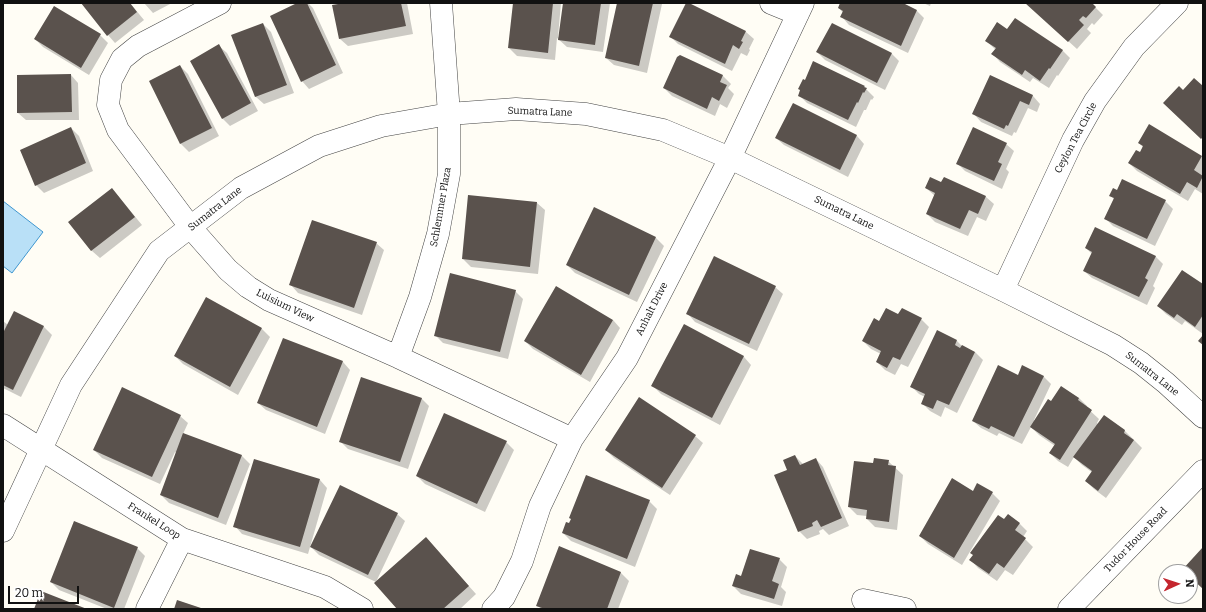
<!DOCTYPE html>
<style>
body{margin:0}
#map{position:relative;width:1206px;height:612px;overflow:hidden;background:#fffdf5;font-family:Bitter,serif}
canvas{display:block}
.frame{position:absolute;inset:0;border:4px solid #111;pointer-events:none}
.north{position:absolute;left:1158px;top:564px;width:40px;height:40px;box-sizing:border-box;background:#fff;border:1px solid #a0a0a0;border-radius:50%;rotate:87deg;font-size:11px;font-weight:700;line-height:16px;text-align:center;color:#111}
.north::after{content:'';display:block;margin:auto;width:14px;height:18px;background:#c4262e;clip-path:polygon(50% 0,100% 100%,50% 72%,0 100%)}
.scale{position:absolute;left:8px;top:586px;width:71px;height:18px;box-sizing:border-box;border:2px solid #111;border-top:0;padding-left:5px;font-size:12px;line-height:14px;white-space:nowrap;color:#111;-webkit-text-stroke:3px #fff;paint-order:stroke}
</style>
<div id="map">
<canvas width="1206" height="612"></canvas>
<div class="frame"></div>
<div class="north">N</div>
<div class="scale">20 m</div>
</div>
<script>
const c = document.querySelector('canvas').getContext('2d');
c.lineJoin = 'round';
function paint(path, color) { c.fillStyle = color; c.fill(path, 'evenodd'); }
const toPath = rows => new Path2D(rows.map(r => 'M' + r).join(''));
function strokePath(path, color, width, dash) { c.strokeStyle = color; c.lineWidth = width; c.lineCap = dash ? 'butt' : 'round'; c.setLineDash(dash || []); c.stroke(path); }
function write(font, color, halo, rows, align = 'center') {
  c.font = font + ' Bitter,serif'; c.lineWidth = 4; c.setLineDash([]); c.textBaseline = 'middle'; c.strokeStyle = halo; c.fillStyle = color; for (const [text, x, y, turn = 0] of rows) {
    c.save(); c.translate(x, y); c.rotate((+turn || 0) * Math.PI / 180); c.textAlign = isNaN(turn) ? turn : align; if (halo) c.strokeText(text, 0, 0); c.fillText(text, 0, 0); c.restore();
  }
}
const water = toPath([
 [3,201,43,232,12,273,3,266,3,201]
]);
paint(water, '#b9e0f7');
strokePath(water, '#3f96cf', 1);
paint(toPath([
 [82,3,130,3,144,20,115,43,108,35],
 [144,3,172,3,153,13],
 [300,3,308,3,313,8,343,73,309,89,302,81],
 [349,3,407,3,413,34,348,46,340,39],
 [514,3,561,3,558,37,559,38,564,3,610,3,603,52,567,47,557,38,555,60,517,56,509,48],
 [618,3,661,3,662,4,647,73,614,65,606,58],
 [687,3,746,32,754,39,749,49,750,50,747,56,741,53,732,71,678,44,671,37],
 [842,3,900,3,917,11,924,18,908,53,849,25,842,17,843,13,839,8],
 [923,3,931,3,930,6],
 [1026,3,1091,3,1103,15,1094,25,1092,23,1087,29,1091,33,1077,49],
 [263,24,271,32,294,93,264,104,256,97,233,36],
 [1008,31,1062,50,1070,58,1058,76,1057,75,1049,88,1033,78,1030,82,1000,62,993,54,996,50,986,41],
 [100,35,108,43,89,75,43,47,35,39],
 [219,46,227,53,258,111,230,126,222,118],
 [817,52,892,54,899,61,885,90,825,60],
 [680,56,723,76,731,84,728,88,734,94,727,108,720,104,715,116,672,96,664,88],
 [814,62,864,87,874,97,872,100,871,99,866,110,864,110,856,127,807,103,799,95],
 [180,66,188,74,219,136,189,152,181,144,150,81],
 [71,75,78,83,79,120,26,120,18,113],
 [991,76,1033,96,1040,104,1037,112,1028,108,1016,133,1014,132,1012,136,981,122,974,114],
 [793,104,857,136,864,144,848,177,784,145,776,138],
 [1149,126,1203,158,1203,194,1195,189,1188,201,1137,171,1129,163,1140,154,1143,147,1139,143],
 [71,128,79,136,93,171,44,193,36,185],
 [1006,144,1014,151,1006,169,1009,172,1002,189,965,171,957,163],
 [944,178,986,197,994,204,986,221,977,217,968,236,935,222,927,214,935,196,926,188,942,183],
 [112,189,119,197,142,225,100,258,92,251,70,222],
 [1118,191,1165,201,1173,209,1155,246,1113,226,1105,218,1114,199,1111,196],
 [537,203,545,210,538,274,471,267,463,259],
 [594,209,656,238,664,246,637,302,575,273,567,265],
 [376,243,384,250,362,315,298,293,291,285],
 [1086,248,1155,256,1163,264,1153,286,1155,288,1147,305,1092,278,1084,271,1092,254],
 [1203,285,1203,334,1185,321,1182,325,1166,314,1158,306],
 [775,287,783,294,757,351,695,322,688,314],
 [515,291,523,299,508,359,443,343,435,335],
 [207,299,262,329,270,337,238,395,183,364,175,356],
 [14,312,44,327,52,335,21,397,3,388,3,335,5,331,4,331,3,332,3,321,8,325],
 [899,316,921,319,929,327,908,367,901,364,895,375,885,370,877,362,881,354,871,349,863,341],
 [613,320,620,328,590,382,533,349,525,341],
 [685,326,744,357,751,365,720,425,661,394,653,386],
 [938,332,957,341,962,346,975,352,983,360,957,413,945,407,941,417,930,411,922,403,925,397,919,394,911,386],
 [284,339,343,362,350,370,325,434,266,410,258,403],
 [1018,376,1043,376,1051,384,1034,420,1035,421,1052,402,1061,387,1079,398,1087,406,1086,407,1099,419,1097,423,1098,424,1104,416,1125,431,1142,448,1106,498,1094,489,1086,481,1093,473,1082,465,1074,457,1068,467,1058,461,1050,453,1055,446,1039,435,1031,427,1022,444,999,433,997,436,981,428,973,421],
 [421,398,429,406,408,469,348,449,341,442],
 [180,416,188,423,183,434,242,456,250,464,226,525,169,503,161,495,177,453,175,452,160,484,102,458,94,450],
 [695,436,703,443,670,495,614,458,606,450],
 [506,442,514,450,485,512,425,484,417,476],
 [795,456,803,464,816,459,823,467,849,526,829,535,823,529,819,531,820,534,807,539,799,531,788,470],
 [888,461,903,475,897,530,875,527,867,519,867,516,857,515,849,507,874,464],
 [320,480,327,488,308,554,242,534,235,526],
 [974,492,992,493,1000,501,962,565,928,544,920,536],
 [649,501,657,509,635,567,571,541,563,533,572,520],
 [397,514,405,521,376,582,319,555,311,547],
 [1004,521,1020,524,1027,531,1023,537,1033,547,1013,575,1005,570,997,581,978,568,971,560],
 [426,538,476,594,460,609,399,609],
 [560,547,621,573,629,581,618,609,541,609,538,605],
 [137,548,145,556,124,609,107,609,59,590,51,582],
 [779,559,787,567,781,587,786,592,782,606,741,594,733,586,742,577]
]), '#0003');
paint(toPath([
 [81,3,130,3,137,12,107,36],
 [297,3,307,3,336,65,301,82,270,16],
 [344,3,401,3,406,26,339,39,332,5],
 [513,3,553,3,548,53,508,48],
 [563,3,601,3,595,45,558,40],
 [617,3,653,3,639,66,605,58],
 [686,3,689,3,746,31,741,41,743,42,739,49,733,45,725,64,669,37],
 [840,3,903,3,917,10,901,46,840,17,843,11,838,8],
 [1025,3,1092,3,1096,7,1086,18,1083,16,1079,20,1084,25,1068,42],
 [54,6,101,34,81,68,34,39],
 [1015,18,1063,50,1050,69,1049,68,1040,81,1025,70,1022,75,991,54,996,48,985,41,997,22,1007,29],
 [263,23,287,85,255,97,231,35],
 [832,23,892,53,877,83,816,52],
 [219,44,251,103,222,119,190,61],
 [680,55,723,75,720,82,727,85,719,101,712,97,707,109,663,88,677,57],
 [813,61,865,86,864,87,867,88,864,93,863,92,858,103,857,102,848,120,798,96,800,90,798,89,803,79,805,80],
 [180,65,212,128,180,144,149,81],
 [71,74,72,112,17,113,17,75],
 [990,75,1033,95,1029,105,1020,101,1008,126,1006,125,1004,129,972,114],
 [1194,78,1203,86,1203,137,1201,139,1163,103,1179,86,1183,90],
 [793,103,857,135,840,170,775,138],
 [1149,124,1202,156,1194,170,1203,176,1197,188,1187,182,1180,194,1128,163,1136,150,1140,152,1143,146,1138,143],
 [71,127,86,163,35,186,20,150],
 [973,127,1007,143,998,162,1002,164,994,181,956,164],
 [930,177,941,182,944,177,986,196,978,214,969,210,960,229,926,214,935,193,925,188],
 [1122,179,1166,200,1147,239,1104,219,1114,198,1109,196,1113,188,1117,190],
 [112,188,135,217,91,251,68,222],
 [468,195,537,202,530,267,462,259],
 [594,207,656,237,629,295,566,265],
 [312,220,377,242,354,308,289,285],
 [1095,227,1156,256,1145,278,1148,280,1139,297,1083,271,1092,252,1085,248],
 [714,256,776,286,749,344,686,314],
 [1182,270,1203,284,1203,315,1195,327,1177,314,1174,318,1157,306],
 [450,273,516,290,500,352,434,336],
 [556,286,613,320,581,375,524,341],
 [206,297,262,328,230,387,174,356],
 [886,308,898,314,902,308,922,318,900,360,893,357,887,368,876,362,881,351,862,341,874,318,879,321],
 [14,311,44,326,13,390,3,385,3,333],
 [684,324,744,356,712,418,651,386],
 [937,330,957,340,955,345,960,348,962,345,975,352,949,405,937,400,933,409,921,404,925,394,910,387],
 [1203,335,1203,345,1198,341],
 [283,338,343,361,317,427,257,403],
 [998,365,1018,375,1022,365,1044,376,1014,437,991,426,989,429,972,421],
 [361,377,422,398,400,462,339,442],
 [1061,386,1079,398,1078,400,1092,410,1060,460,1049,453,1055,444,1030,427,1048,399,1051,401],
 [122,387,181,415,152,477,93,450],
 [639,397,696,435,662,488,605,450],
 [444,413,507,441,477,504,416,476],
 [1104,415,1125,430,1124,433,1134,440,1098,491,1085,481,1092,471,1073,457],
 [183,433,242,455,218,518,160,495],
 [795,455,800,465,816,458,842,518,821,527,817,520,812,523,813,526,798,532,774,475,787,470,783,460],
 [874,458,889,460,888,465,896,466,889,522,866,519,867,510,848,507,854,461,873,463],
 [254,459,320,479,300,547,233,527],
 [586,475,650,500,627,559,562,533,566,522,569,523,571,519,569,518],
 [952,478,973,491,977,483,993,492,954,558,919,536],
 [340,485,398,513,368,575,310,547],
 [1008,514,1020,523,1015,530,1026,538,1004,568,997,563,989,574,969,560,973,555,970,553,998,515,1004,519],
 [74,521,138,547,114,608,50,582],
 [426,537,469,586,443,609,397,609,374,583],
 [559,546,621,572,607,609,545,609,536,606],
 [1203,547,1203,589,1190,577,1190,572,1185,572,1182,570],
 [750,549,780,558,772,581,779,584,774,599,732,586,736,574,741,576],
 [41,591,87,609,34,609],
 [177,600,204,609,174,609]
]), '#5a524d');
const minor = toPath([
 [220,3,138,46,122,59,111,80,108,105,118,130,191,228,228,270,248,287,269,300,398,357,572,439],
 [771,3,798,14],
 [1003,290,1073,140,1095,101,1134,47,1177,3],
 [398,357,420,297,438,234,449,174,449,114,441,3],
 [3,425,182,539,325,587,362,609],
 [3,531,71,385,159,251,241,188,319,146,381,126,449,114,516,109,586,114,663,130,730,158,1003,290,1113,345,1141,363,1166,383,1203,417],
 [863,600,905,609],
 [147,609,182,539],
 [493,609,504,597,522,561,540,506,572,439,627,358,730,158,803,3]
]);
const tertiary = toPath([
 [1069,609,1203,471]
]);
strokePath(minor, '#444', 23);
strokePath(tertiary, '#444', 23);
strokePath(minor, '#fff', 22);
strokePath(tertiary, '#fff', 22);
write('10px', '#111', '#fff', [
 ["Sumatra Lane",540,112,2],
 ["Ceylon Tea Circle",1076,138,-62],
 ["Schlemmer Plaza",441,207,-80],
 ["Sumatra Lane",215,209,-38],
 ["Sumatra Lane",844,213,26],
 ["Luisium View",285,306,26],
 ["Anhalt Drive",652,309,-63],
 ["Sumatra Lane",1152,374,38],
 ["Frankel Loop",154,521,32],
 ["Tudor House Road",1136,540,-46]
]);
</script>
